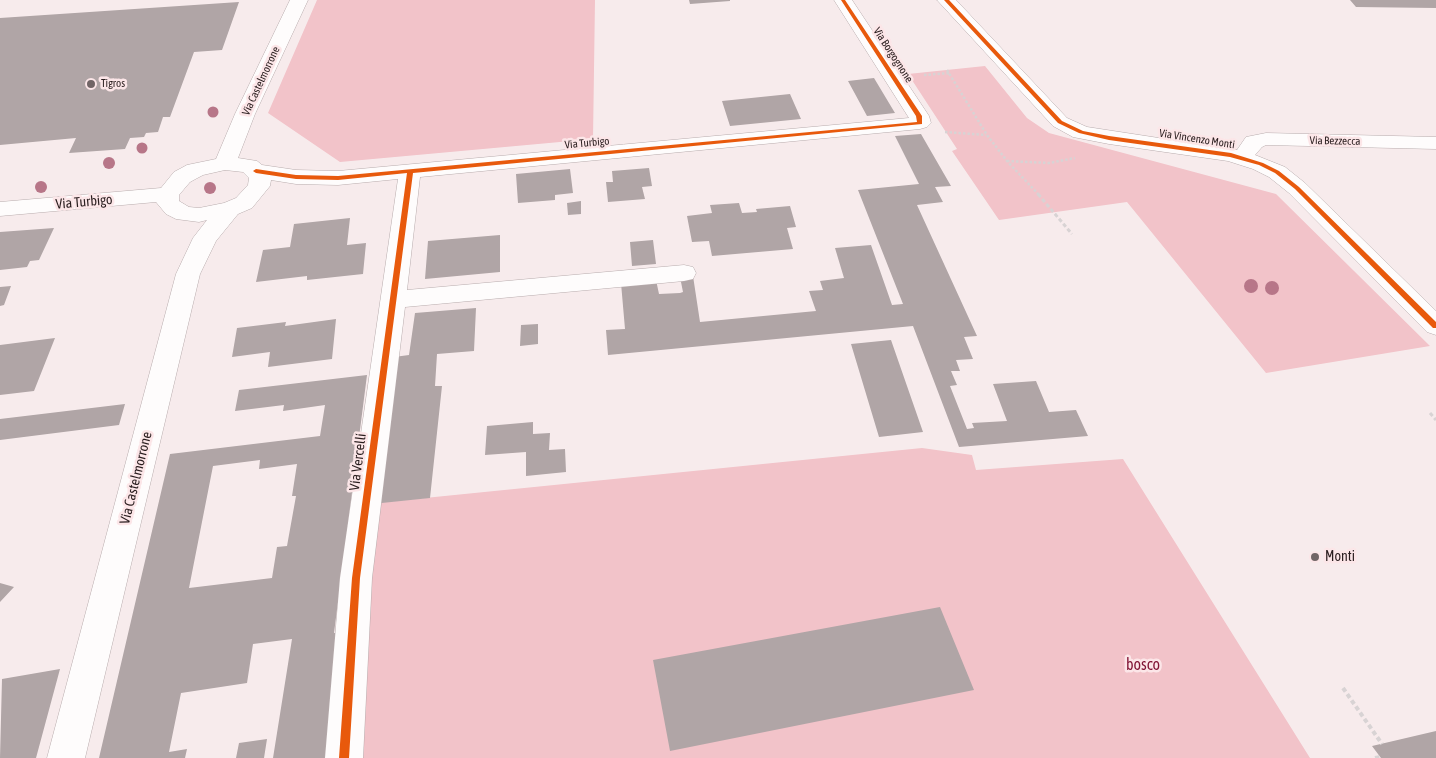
<!DOCTYPE html>
<style>
body{margin:0}
canvas{display:block;background:#f7ebec}
</style>
<canvas width="1436" height="758"></canvas>
<script>
const c = document.querySelector('canvas').getContext('2d');
c.lineJoin = 'round';
function paint(path, color) { c.fillStyle = color; c.fill(path, 'evenodd'); }
const toPath = rows => new Path2D(rows.map(r => 'M' + r).join(''));
function strokePath(path, color, width, dash) { c.strokeStyle = color; c.lineWidth = width; c.lineCap = dash ? 'butt' : 'round'; c.setLineDash(dash || []); c.stroke(path); }
function write(font, color, halo, rows, align = 'center') {
  c.font = font + ' "Asap Condensed",sans-serif'; c.lineWidth = 5; c.setLineDash([]); c.textBaseline = 'middle'; c.strokeStyle = halo; c.fillStyle = color; for (const [text, x, y, turn = 0] of rows) {
    c.save(); c.translate(x, y); c.rotate((+turn || 0) * Math.PI / 180); c.textAlign = isNaN(turn) ? turn : align; if (halo) c.strokeText(text, 0, 0); c.fillText(text, 0, 0); c.restore();
  }
}
paint(toPath([
 [317,0,595,0,593,139,340,162,268,113],
 [985,66,1027,118,1049,133,1276,194,1430,346,1266,373,1127,202,999,220,952,151,957,149,908,74],
 [922,448,972,455,976,470,1123,459,1310,758,361,758,375,503]
]), '#f2c3c9');
paint(toPath([
 [689,0,730,0,730,1,690,4],
 [1350,0,1436,0,1436,8,1356,7],
 [239,2,222,50,194,52,170,117,163,117,158,132,146,133,144,137,130,138,125,149,69,153,76,138,0,145,0,18],
 [874,78,895,113,867,116,848,81],
 [790,94,801,119,730,126,722,101],
 [921,134,951,186,935,187,943,202,917,205,977,336,964,337,973,359,956,360,960,371,951,371,957,385,950,386,967,429,974,428,972,423,1007,421,993,384,1036,381,1049,412,1076,410,1088,436,959,447,913,326,608,355,606,330,625,329,621,283,656,280,659,294,680,293,683,292,680,277,693,276,700,322,816,311,809,291,823,290,820,281,844,278,835,248,871,245,892,305,903,304,858,190,919,184,895,136],
 [649,168,652,186,642,187,645,199,608,202,606,182,613,182,612,171],
 [570,169,573,193,555,195,555,200,518,203,516,174],
 [581,201,581,214,568,215,567,203],
 [739,203,742,213,757,212,756,209,790,206,796,227,787,228,793,249,712,256,709,241,692,242,687,216,712,213,710,205],
 [350,218,347,245,366,243,363,274,307,280,307,276,256,282,263,250,290,247,294,224],
 [54,228,39,260,30,261,27,267,0,270,0,232],
 [500,235,500,272,425,279,428,241],
 [653,240,656,264,632,266,630,242],
 [11,286,4,305,0,306,0,287],
 [476,308,474,351,437,354,435,386,442,386,430,498,372,504,394,357,409,355,415,313],
 [336,319,332,359,268,367,270,352,232,357,237,328,286,322,285,326],
 [538,324,538,344,520,346,521,325],
 [55,338,34,391,0,395,0,345],
 [891,340,923,432,879,437,851,344],
 [367,375,334,633,344,632,328,758,273,758,292,639,253,644,247,683,181,693,169,752,187,749,185,758,99,758,170,454,320,436,325,405,283,411,284,405,235,411,239,390],
 [260,460,259,469,297,464,292,496,296,496,287,546,277,547,272,578,189,588,213,466],
 [125,404,119,425,0,440,0,419],
 [533,422,533,434,550,433,549,450,565,449,566,472,526,476,526,452,485,455,487,426],
 [0,583,14,587,0,602],
 [940,607,974,690,670,751,653,660],
 [60,669,36,758,0,758,2,679],
 [1436,731,1436,758,1381,758,1372,746],
 [267,739,264,758,236,758,239,743]
]), '#b0a5a6');
const street = toPath([
 [290,0,308,0,255,114,238,158,257,161,262,165,296,170,338,171,909,118,834,0,852,0,929,116,931,123,927,127,920,129,420,177,407,290,684,265,693,267,696,273,693,279,684,281,405,307,372,578,363,758,325,758,340,578,398,179,338,185,296,184,271,180,270,186,252,208,238,214,216,241,200,274,85,758,47,758,176,274,193,238,207,220,199,222,176,219,166,214,156,202,0,216,0,202,161,188,174,172,187,165,216,159,235,114,290,0],
 [225,170,243,172,249,178,248,185,236,198,224,203,199,208,189,207,179,201,179,195,190,182,203,175,225,170],
 [937,0,956,0,1067,118,1087,127,1237,150,1246,137,1266,133,1436,137,1436,149,1266,145,1262,147,1255,155,1285,167,1305,183,1436,311,1436,335,1427,332,1289,193,1269,177,1253,169,1228,161,1109,144,1073,137,1053,126,937,0]
]);
strokePath(street, '#b8acad', 1);
strokePath(toPath([
 [947,70,987,135,1007,161,1039,195],
 [924,75,950,73],
 [945,132,986,135],
 [1007,161,1049,163,1075,158]
]), '#d8d3d4', 2.5, [2.5, 2]);
strokePath(toPath([
 [1038,194,1072,234],
 [1430,413,1436,420]
]), '#d8d3d4', 3, [4, 2.5]);
strokePath(toPath([
 [1343,688,1382,744],
 [1375,758,1380,757]
]), '#d8d3d4', 4, [4.5, 3]);
paint(street, '#fefcfc');
paint(toPath([
 [841,0,845,0,922,116,922,124,413,173,360,578,349,758,339,758,352,578,407,173,338,180,296,179,256,173,253,171,256,169,296,175,338,176,917,122,916,116,841,0],
 [944,0,949,0,1062,121,1083,131,1109,136,1231,153,1263,163,1279,171,1299,187,1436,322,1436,328,1433,328,1295,189,1275,173,1259,165,1230,157,1109,140,1079,133,1058,123,944,0]
]), '#e8590c');
c.fillStyle = '#b77688';
for (const [x, y, r] of [
 [213,112,5.5],
 [142,148,5.5],
 [109,163,6],
 [41,187,6],
 [210,188,6],
 [1251,286,7],
 [1272,288,7]
]) { c.beginPath(); c.arc(x, y, r, 0, 2 * Math.PI); c.fill(); }
for (const [x, y, r, color] of [
 [91,84,5,"#716566"],
 [1315,557,5,"#716566"]
]) { const dot = new Path2D(); dot.arc(x, y, r, 0, 2 * Math.PI); c.fillStyle = color; c.fill(dot); strokePath(dot, '#fce6e8', 2); }
write('11px', '#291d1e', '#fce6e8', [
 ["Via Borgognone",893,55,57],
 ["Via Castelmorrone",261,81,-65],
 ["Via Vincenzo Monti",1197,139,9],
 ["Via Bezzecca",1335,141,1],
 ["Via Turbigo",587,143,-5]
]);
write('11px', '#291d1e', '#fce6e8', [
 ["Tigros",101,84]
], 'left');
write('14px', '#291d1e', '#fce6e8', [
 ["Via Turbigo",84,202,-5],
 ["Via Vercelli",358,462,-83],
 ["Via Castelmorrone",136,478,-76]
]);
write('14px', '#291d1e', '#fce6e8', [
 ["Monti",1325,557]
], 'left');
write('16px', '#821636', '#fce6e8', [
 ["bosco",1143,665]
]);
</script>
